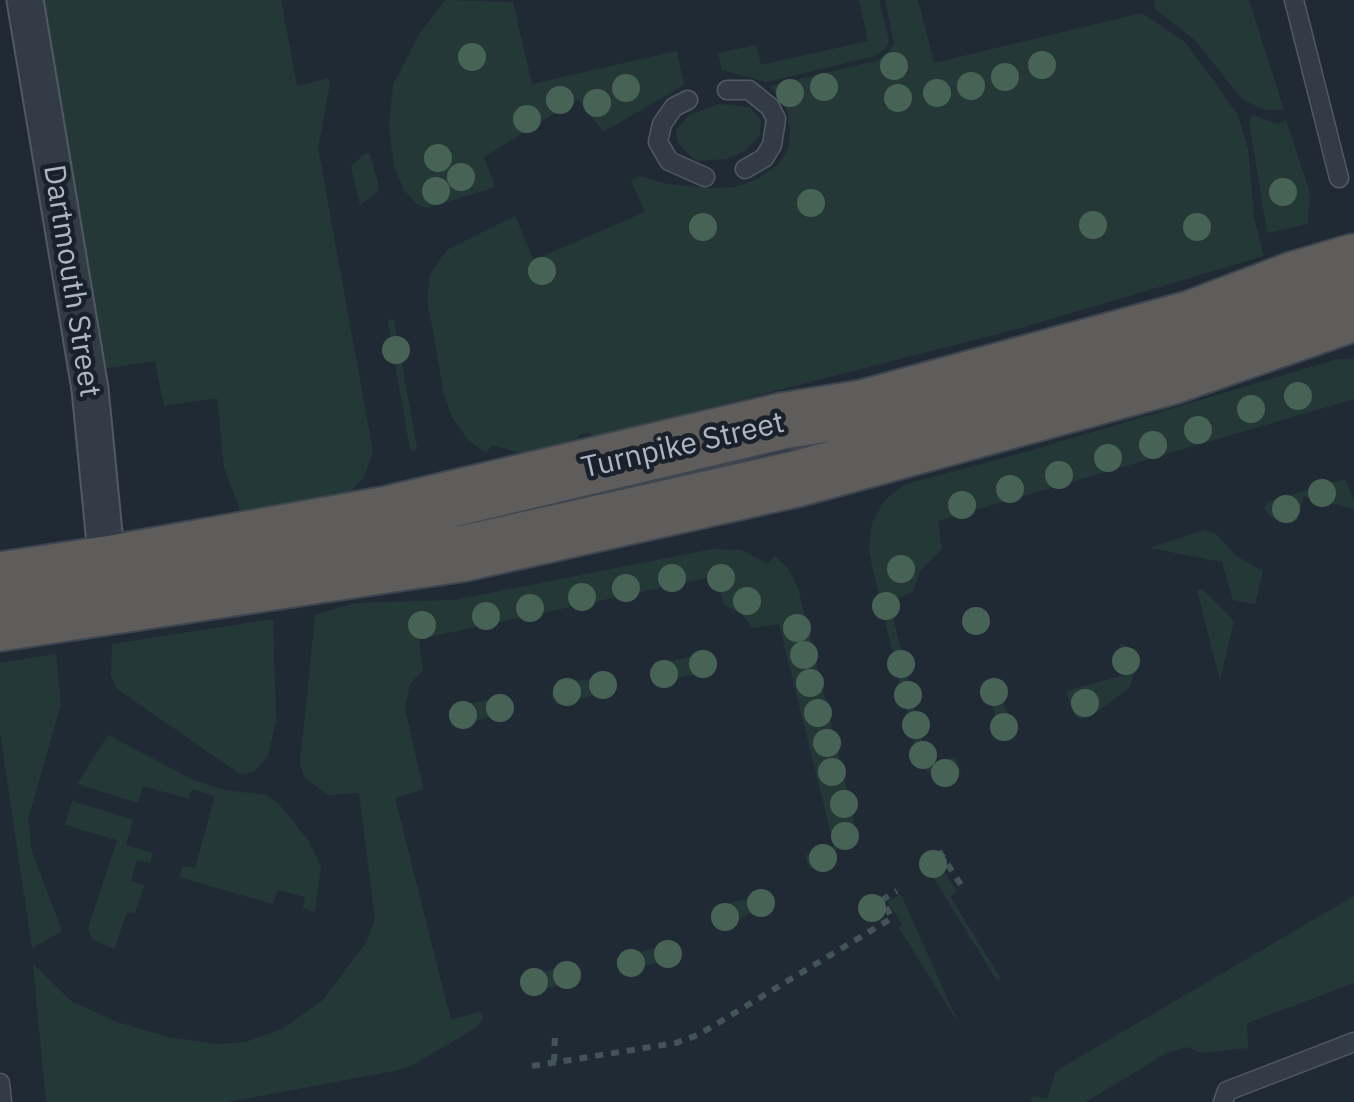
<!DOCTYPE html>
<style>
body{margin:0}
canvas{display:block;background:#202a35}
</style>
<canvas width="1354" height="1102"></canvas>
<script>
const c = document.querySelector('canvas').getContext('2d');
c.lineJoin = 'round';
function paint(path, color) { c.fillStyle = color; c.fill(path, 'evenodd'); }
const toPath = rows => new Path2D(rows.map(r => 'M' + r).join(''));
function strokePath(path, color, width, dash) { c.strokeStyle = color; c.lineWidth = width; c.lineCap = dash ? 'butt' : 'round'; c.setLineDash(dash || []); c.stroke(path); }
function write(font, color, halo, rows, align = 'center') {
  c.font = font + ' "IBM Plex Sans",sans-serif'; c.lineWidth = 9; c.setLineDash([]); c.textBaseline = 'middle'; c.strokeStyle = halo; c.fillStyle = color; for (const [text, x, y, turn = 0] of rows) {
    c.save(); c.translate(x, y); c.rotate((+turn || 0) * Math.PI / 180); c.textAlign = isNaN(turn) ? turn : align; if (halo) c.strokeText(text, 0, 0); c.fillText(text, 0, 0); c.restore();
  }
}
paint(toPath([
 [35,0,281,0,297,86,328,78,330,84,318,148,373,452,364,477,350,492,338,498,243,517,224,468,217,398,164,406,155,361,101,369],
 [445,0,513,2,532,84,677,51,684,85,603,132,578,99,484,157,495,187,427,208,417,204,404,190,394,166,389,127,393,85,420,33],
 [859,0,879,0,889,41,886,48,875,56,766,82,722,70,718,53,756,45,761,65,868,41],
 [885,0,918,0,934,63,1142,13,1186,43,1238,115,1248,149,1254,217,1264,256,1017,329,595,437,588,432,579,435,575,441,546,448,520,453,492,445,486,453,468,440,452,417,444,394,427,298,430,275,447,250,515,216,534,260,645,212,631,180,640,176,667,184,708,188,736,187,757,179,778,165,788,149,790,133,788,112,770,86,876,61,886,55,894,43],
 [1154,0,1249,0,1284,110,1265,110,1242,99,1195,40,1155,9],
 [719,104,750,107,761,121,760,135,745,151,726,159,696,161,678,143,676,131,689,115],
 [1253,115,1278,124,1286,120,1310,193,1308,224,1267,233,1249,121],
 [366,153,370,154,379,187,377,193,360,205,351,166],
 [391,319,394,320,417,448,413,451,410,450,388,321],
 [1338,359,1354,359,1354,399,938,521,942,549,920,571,913,592,889,601,928,764,955,757,961,771,955,783,947,787,946,779,935,777,919,765,869,552,872,523,885,500,906,484,1012,456],
 [1345,479,1354,500,1354,509,1304,496,1297,519,1292,524,1272,518,1264,508,1267,502],
 [1204,530,1216,534,1236,556,1263,571,1255,604,1233,600,1222,562,1150,548],
 [713,549,741,550,768,564,775,556,787,567,798,588,851,806,854,823,849,849,840,846,827,860,809,869,806,855,834,846,779,624,753,628,741,613,724,605,716,576,419,639,423,670,410,684,405,708,423,789,395,798,451,1020,479,1012,483,1014,482,1020,477,1027,411,1066,394,1071,228,1102,46,1102,33,964,71,1001,117,1022,167,1037,216,1044,246,1042,284,1028,323,1000,366,943,375,919,359,793,328,795,305,778,300,764,315,615,355,603,454,600],
 [1202,589,1234,621,1220,680,1197,590],
 [273,619,276,720,268,756,253,772,240,774,117,689,111,675,112,644],
 [1120,644,1127,646,1134,672,1130,687,1090,717,1080,719,1075,716,1066,691,1125,675],
 [706,653,713,661,711,670,659,683,652,676,655,665],
 [56,654,61,704,28,819,32,852,62,931,32,948,0,732,0,663],
 [604,676,612,686,605,693,557,704,551,696,554,686],
 [995,677,1014,734,1007,739,1000,734,986,684,990,678],
 [503,697,508,700,509,709,505,713,456,726,451,720,453,707],
 [108,735,193,780,225,790,266,795,278,803,308,840,321,866,315,912,303,908,305,897,278,890,273,904,179,877,183,866,195,868,215,796,192,789,189,799,143,786,138,803,77,784],
 [72,801,133,820,126,845,153,853,150,863,137,860,131,881,144,885,135,913,127,912,114,949,92,939,88,929,117,840,65,825],
 [934,854,957,892,950,896,1001,979,997,981,932,875,927,862],
 [767,894,770,898,768,902,722,930,713,924,711,912,713,907],
 [901,894,918,933,959,1024,899,928,902,924,888,902],
 [1354,896,1354,983,1247,1023,1248,1048,1200,1053,1188,1047,1168,1052,1086,1102,1031,1102,1033,1096,1047,1099,1056,1071],
 [669,945,677,950,674,959,622,971,618,969,616,960,619,957],
 [567,966,574,968,572,982,532,992,521,988,522,978]
]), '#253838');
const service = toPath([
 [1294,0,1339,178],
 [727,90,749,90,770,107,776,119,772,145,764,158,745,169],
 [688,100,674,107,662,124,658,142,669,161,705,177],
 [0,1083,2,1102],
 [1223,1102,1227,1091,1354,1042]
]);
const minor = toPath([
 [25,0,90,389,107,564]
]);
const trunk = toPath([
 [0,580,107,564,388,514,782,421,863,408,1190,319,1293,280,1354,262],
 [0,623,465,553,796,479,1169,377,1354,313]
]);
strokePath(service, '#515964', 21);
strokePath(minor, '#515964', 39);
strokePath(trunk, '#3e4650', 59);
strokePath(toPath([
 [939,851,963,888],
 [930,871,944,862],
 [554,1062,555,1034],
 [532,1066,676,1043,698,1035,892,918,882,900,897,891]
]), '#425456', 6, [8, 8]);
strokePath(service, '#333b46', 18);
strokePath(minor, '#333b46', 35);
strokePath(trunk, '#5e5d5c', 55);
c.fillStyle = '#476355';
for (const [x, y] of [
 [472,57],
 [1042,65],
 [894,66],
 [1005,77],
 [971,86],
 [824,87],
 [626,88],
 [790,93],
 [937,93],
 [898,98],
 [560,100],
 [597,103],
 [527,119],
 [438,158],
 [461,177],
 [436,191],
 [1283,192],
 [811,203],
 [1093,225],
 [703,227],
 [1197,227],
 [542,271],
 [396,350],
 [1298,396],
 [1251,409],
 [1198,430],
 [1153,445],
 [1108,458],
 [1059,475],
 [1010,489],
 [1322,493],
 [962,505],
 [1286,509],
 [901,569],
 [672,578],
 [721,578],
 [626,588],
 [582,597],
 [747,601],
 [886,606],
 [530,608],
 [486,616],
 [976,621],
 [422,625],
 [797,628],
 [804,655],
 [1126,661],
 [703,664],
 [901,664],
 [664,674],
 [810,683],
 [603,685],
 [567,692],
 [994,692],
 [908,695],
 [1085,703],
 [500,708],
 [818,713],
 [463,715],
 [916,725],
 [1004,727],
 [827,743],
 [923,755],
 [832,772],
 [945,773],
 [844,804],
 [845,836],
 [823,858],
 [933,864],
 [761,903],
 [872,908],
 [725,917],
 [668,954],
 [631,963],
 [567,975],
 [534,982]
]) { c.beginPath(); c.arc(x, y, 14, 0, 2 * Math.PI); c.fill(); }
write('30px', '#aeb6c3', '#19212a', [
 ["Dartmouth Street",71,281,81],
 ["Turnpike Street",683,446,-13]
]);
</script>
